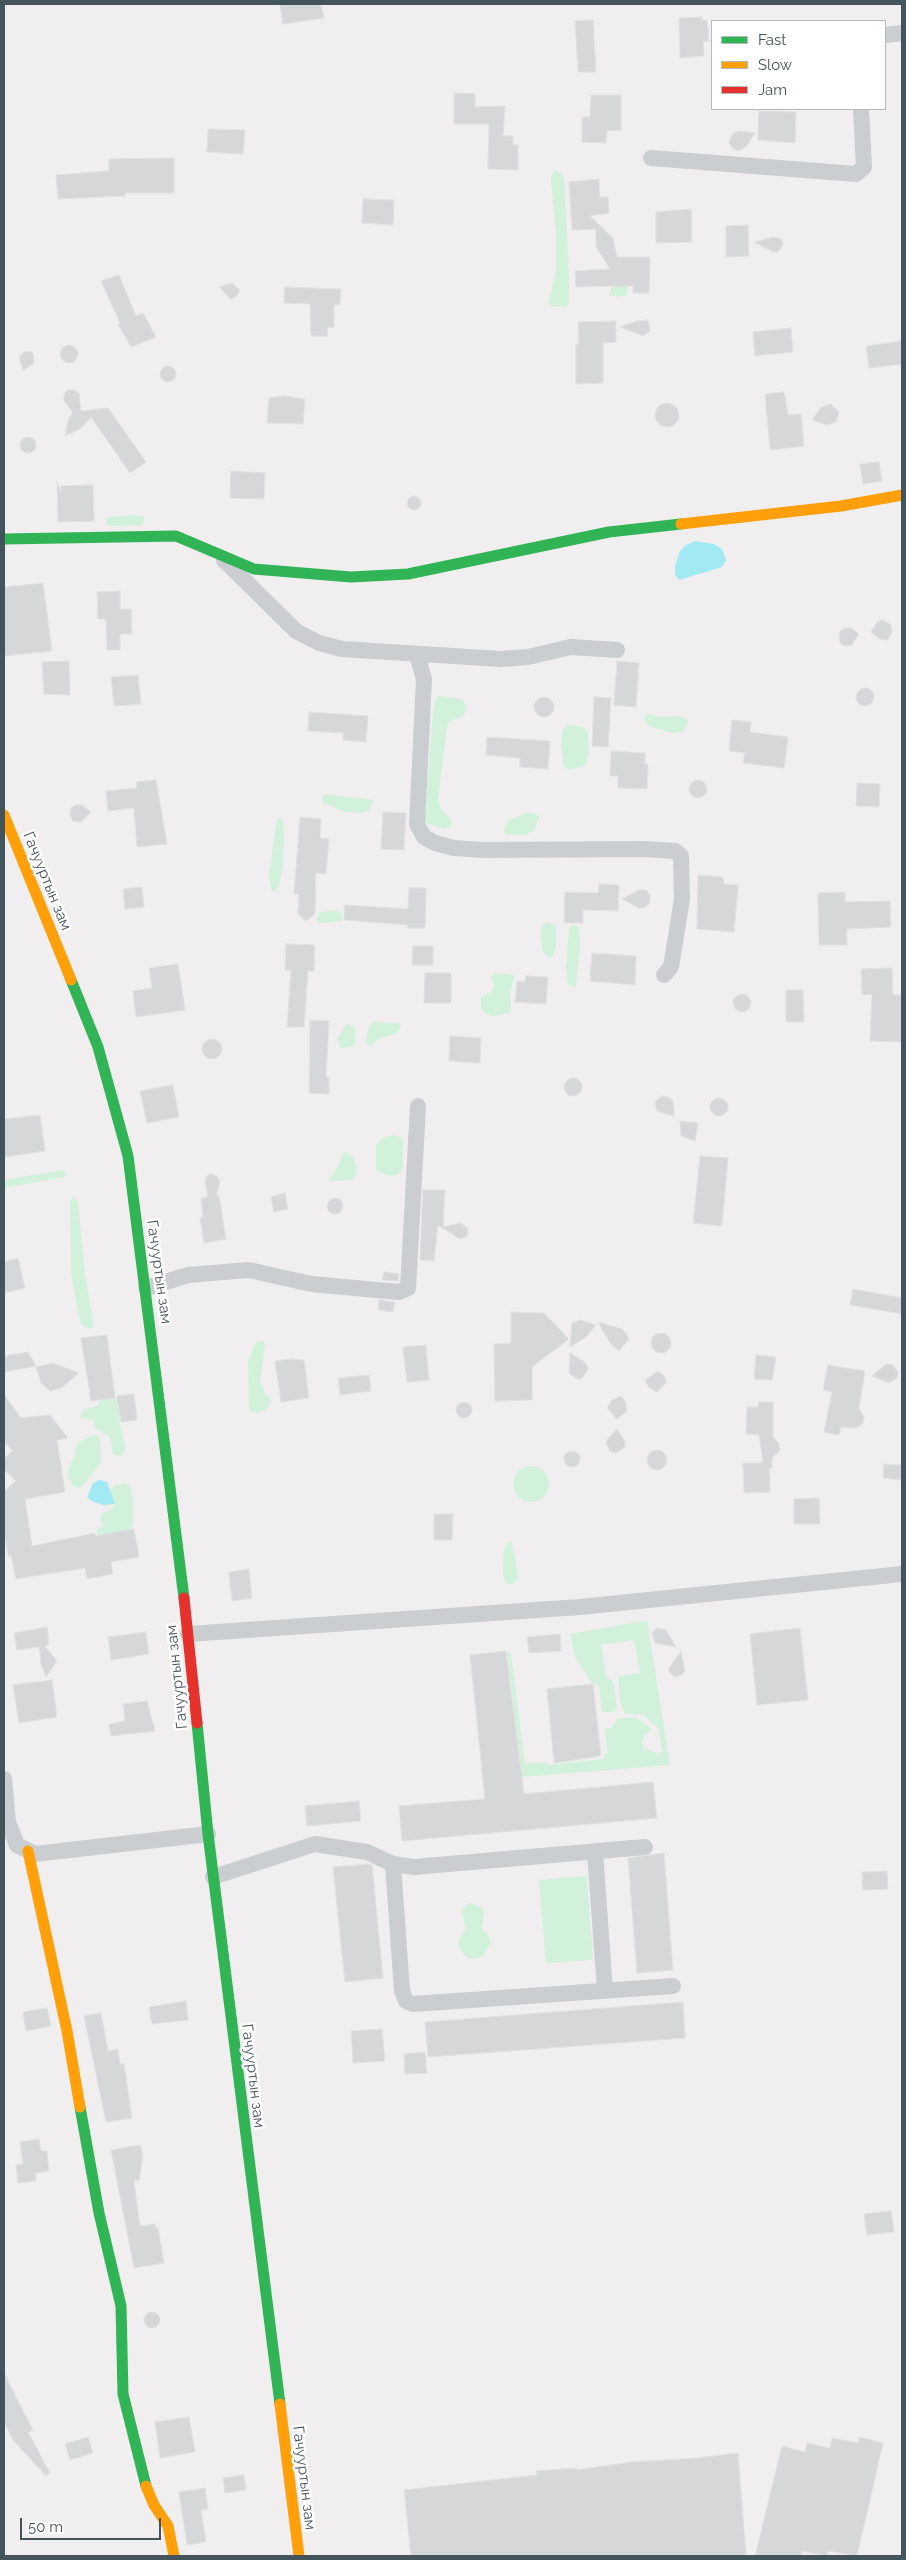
<!DOCTYPE html>
<meta charset="utf-8">
<style>
body{margin:0}
#map{position:relative;width:906px;height:2560px;overflow:hidden;background:#f0eeef;font-family:Raleway,sans-serif}
canvas{display:block}
.frame{position:absolute;inset:0;border:5px solid #44545d;pointer-events:none}
.legend{position:absolute;left:711px;top:20px;width:175px;height:90px;box-sizing:border-box;background:#fff;border:1px solid #b4bbbe;margin:0;padding:6px 9px;list-style:none;font-size:15px;color:#44545d}
.legend li{display:flex;align-items:center;gap:10px;height:25px}
.legend b{width:25px;border:1px solid #b4bbbe}
.scale{position:absolute;left:20px;top:2518px;width:141px;height:22px;box-sizing:border-box;border:2px solid #44545d;border-top:0;padding-left:6px;font-size:15px;line-height:18px;white-space:nowrap;color:#44545d;-webkit-text-stroke:4px #fff;paint-order:stroke}
</style>
<div id="map">
<canvas width="906" height="2560"></canvas>
<div class="frame"></div>
<ul class="legend">
<li><b style="height:6px;background:#30b455"></b>Fast</li>
<li><b style="height:6px;background:#ff9f0a"></b>Slow</li>
<li><b style="height:6px;background:#e5322d"></b>Jam</li>
</ul>
<div class="scale">50 m</div>
</div>
<script>
const c = document.querySelector('canvas').getContext('2d');
c.lineJoin = 'round';
function paint(path, color) { c.fillStyle = color; c.fill(path, 'evenodd'); }
const toPath = rows => new Path2D(rows.map(r => 'M' + r).join(''));
function strokePath(path, color, width, dash) { c.strokeStyle = color; c.lineWidth = width; c.lineCap = dash ? 'butt' : 'round'; c.setLineDash(dash || []); c.stroke(path); }
function write(font, color, halo, rows, align = 'center') {
  c.font = font + ' Raleway,sans-serif'; c.lineWidth = 5; c.setLineDash([]); c.textBaseline = 'middle'; c.strokeStyle = halo; c.fillStyle = color; for (const [text, x, y, turn = 0] of rows) {
    c.save(); c.translate(x, y); c.rotate((+turn || 0) * Math.PI / 180); c.textAlign = isNaN(turn) ? turn : align; if (halo) c.strokeText(text, 0, 0); c.fillText(text, 0, 0); c.restore();
  }
}
paint(toPath([
 [554,171,558,171,564,177,569,275,569,304,565,307,551,306,548,302,556,273,556,233,551,178],
 [614,278,628,286,627,295,618,297,609,295],
 [134,515,144,517,143,525,111,526,105,523,108,517],
 [439,696,462,699,467,707,464,715,451,721,447,726,438,799,440,807,452,821,451,827,443,829,426,823,425,818,432,723,435,701],
 [648,714,661,717,680,716,687,719,688,723,683,732,672,733,648,726,643,718],
 [568,725,582,727,588,731,589,753,585,766,569,770,565,768,563,763,561,743,562,732,565,726],
 [325,794,373,800,372,805,370,810,361,813,345,812,323,803,322,797],
 [530,812,539,816,534,830,525,835,505,834,504,828,508,820],
 [279,818,282,819,284,832,283,862,280,882,276,890,272,892,269,876,277,819],
 [336,910,342,913,342,921,319,923,316,920,321,912],
 [546,922,556,925,556,948,553,955,549,957,543,952,541,939,541,928],
 [576,925,579,928,580,946,576,985,573,987,568,984,566,967,569,931,570,926],
 [494,973,515,975,510,992,511,1013,493,1016,486,1014,481,1008,481,997,492,991,494,985,491,977],
 [375,1022,398,1023,401,1026,400,1030,396,1034,378,1039,371,1046,367,1044,366,1037,371,1023],
 [347,1024,356,1029,354,1046,340,1048,337,1038],
 [393,1135,401,1137,403,1142,403,1165,401,1172,396,1175,386,1175,376,1169,376,1145,383,1138],
 [344,1151,354,1159,357,1168,356,1175,352,1180,331,1181,329,1178,335,1172],
 [63,1170,66,1174,64,1177,4,1188,4,1180],
 [73,1197,78,1202,85,1276,94,1325,90,1329,82,1325,79,1317,71,1272,70,1202],
 [259,1341,264,1342,265,1345,260,1381,265,1394,270,1398,270,1405,265,1410,256,1413,251,1412,249,1408,248,1363,254,1345],
 [114,1398,118,1400,120,1424,125,1446,125,1452,121,1456,113,1454,110,1437,96,1429,93,1420,79,1418,83,1410,97,1406,103,1399],
 [96,1435,100,1437,101,1463,85,1483,79,1488,73,1486,68,1476,68,1469,75,1454,76,1445,80,1441],
 '513 1484a18 18 0 1 1 36 0a18 18 0 1 1-36 0Z',
 [126,1483,130,1486,133,1498,133,1526,129,1530,97,1539,97,1529,104,1526,100,1520,101,1514,114,1508,110,1490,114,1485],
 [509,1541,512,1543,518,1573,518,1579,511,1584,507,1583,504,1579,503,1563,504,1550],
 [647,1620,670,1765,522,1777,507,1651,511,1653,525,1764,546,1762,547,1765,604,1759,604,1755,608,1753,605,1729,611,1728,617,1719,635,1717,649,1727,651,1731,644,1735,642,1743,644,1748,656,1752,659,1758,659,1752,662,1752,659,1729,642,1714,625,1714,620,1701,618,1676,640,1673,634,1640,601,1645,606,1677,613,1681,617,1709,612,1712,602,1712,599,1686,592,1683,575,1657,570,1634],
 [587,1876,593,1960,546,1963,539,1880],
 [470,1903,483,1908,484,1914,482,1928,490,1938,490,1944,483,1956,474,1959,466,1957,458,1945,458,1941,466,1928,461,1910]
]), '#d1f1da');
paint(toPath([
 [695,541,714,544,722,549,726,560,722,567,679,580,675,575,675,566,680,551,686,545],
 [100,1480,107,1482,115,1504,103,1505,92,1501,87,1497,93,1483]
]), '#a1eaf3');
const building = toPath([
 [280,4,321,4,324,18,283,24,280,4],
 [702,17,702,21,707,20,709,41,703,42,704,56,680,58,679,18,702,17],
 [593,20,596,72,578,72,575,21,593,20],
 [454,93,475,94,475,107,505,106,503,136,513,136,513,145,518,145,518,170,488,169,489,124,454,124,454,93],
 [591,95,621,95,621,130,607,131,606,143,582,142,582,117,590,117,591,95],
 [759,111,796,112,795,143,758,140,759,111],
 [208,129,245,130,243,154,207,152,208,129],
 [739,131,755,133,746,147,738,151,732,148,729,142,733,133,739,131],
 [174,158,174,193,125,193,125,196,58,199,56,175,109,171,109,159,174,158],
 [599,179,600,197,608,197,609,213,590,216,613,238,617,257,650,257,649,293,633,293,633,286,623,286,623,288,622,286,576,287,575,271,610,269,596,247,596,229,572,230,569,182,599,179],
 [363,199,394,200,393,225,362,223,363,199],
 [691,209,692,242,656,243,656,212,691,209],
 [748,225,749,256,726,257,726,226,748,225],
 [774,237,781,239,783,244,778,252,773,252,754,242,774,237],
 [119,275,136,316,143,313,156,337,131,347,118,324,120,323,101,281,119,275],
 [232,283,240,290,236,297,230,299,219,287,232,283],
 [285,287,341,289,340,305,334,305,334,327,327,328,328,336,311,336,310,304,284,303,285,287],
 [648,320,650,331,643,336,620,327,637,321,648,320],
 [616,321,616,342,603,343,603,383,576,384,576,344,579,344,578,322,616,321],
 [791,328,793,352,755,356,753,332,791,328],
 [902,341,902,364,869,368,866,346,902,341],
 '60 354a9 9 0 1 1 18 0a9 9 0 1 1-18 0Z',
 [29,351,33,353,34,363,23,371,19,357,24,352,29,351],
 '160 374a8 8 0 1 1 16 0a8 8 0 1 1-16 0Z',
 [68,390,74,390,79,393,81,411,108,408,146,462,130,473,91,417,80,429,65,436,68,420,73,412,64,401,64,394,68,390],
 [784,392,788,415,801,414,804,446,770,450,765,394,784,392],
 [285,396,305,399,303,424,267,423,269,398,285,396],
 '655 415a12 12 0 1 1 24 0a12 12 0 1 1-24 0Z',
 [831,404,839,412,836,422,827,425,812,420,821,407,831,404],
 '20 445a8 8 0 1 1 16 0a8 8 0 1 1-16 0Z',
 [879,462,882,481,863,484,860,464,879,462],
 [231,471,265,473,264,499,230,498,231,471],
 [57,482,61,491,61,486,93,485,94,521,58,522,57,482],
 '407 503a7 7 0 1 1 14 0a7 7 0 1 1-14 0Z',
 [43,583,52,651,4,656,4,587,43,583],
 [120,591,120,609,131,609,132,634,120,634,120,650,107,650,106,619,98,619,97,592,120,591],
 [883,620,891,625,892,632,888,640,880,639,871,632,877,622,883,620],
 [845,628,851,628,859,634,851,646,842,645,839,640,840,631,845,628],
 [69,661,70,695,44,694,42,662,69,661],
 [617,661,639,663,636,707,614,705,617,661],
 [138,675,141,704,114,706,111,677,138,675],
 '856 697a9 9 0 1 1 18 0a9 9 0 1 1-18 0Z',
 [594,697,611,698,608,747,592,746,594,697],
 '534 707a10 10 0 1 1 20 0a10 10 0 1 1-20 0Z',
 [309,712,368,716,366,742,343,740,343,733,308,731,309,712],
 [732,720,751,722,750,732,788,737,784,768,743,763,745,753,729,751,732,720],
 [487,737,550,741,548,769,520,767,520,758,486,755,487,737],
 [611,751,645,753,645,764,648,764,647,789,618,788,618,776,610,776,611,751],
 '689 789a9 9 0 1 1 18 0a9 9 0 1 1-18 0Z',
 [156,780,167,844,137,847,134,808,108,811,106,791,137,788,136,782,156,780],
 [857,783,880,784,879,807,856,806,857,783],
 [76,805,82,805,91,812,81,822,73,821,70,816,71,808,76,805],
 [383,812,406,813,404,850,381,849,383,812],
 [300,817,321,819,320,838,329,839,326,874,316,873,315,914,306,921,298,914,299,894,294,894,300,817],
 [698,875,723,877,724,884,738,885,734,932,697,929,698,875],
 [599,884,619,885,618,911,583,910,583,923,564,923,565,892,598,893,599,884],
 [142,887,144,907,125,909,123,889,142,887],
 [409,888,426,888,425,928,407,928,408,925,344,920,345,905,408,909,409,888],
 [639,890,646,890,650,895,649,904,644,908,639,908,622,899,639,890],
 [845,892,845,902,890,901,891,927,847,929,847,945,819,945,818,893,845,892],
 [286,944,315,945,314,971,308,971,304,1027,287,1027,291,970,285,970,286,944],
 [413,946,433,946,433,965,412,965,413,946],
 [592,953,636,956,635,985,590,981,592,953],
 [178,964,185,1010,136,1017,133,991,152,988,149,968,178,964],
 [892,968,893,995,902,995,902,1042,870,1041,872,994,862,995,861,969,892,968],
 [425,973,451,973,451,1003,424,1003,425,973],
 [526,976,548,977,546,1004,515,1002,517,981,525,982,526,976],
 [786,990,803,990,804,1022,786,1022,786,990],
 '733 1003a9 9 0 1 1 18 0a9 9 0 1 1-18 0Z',
 [310,1020,329,1021,326,1077,329,1077,329,1094,309,1093,310,1020],
 [450,1036,481,1038,480,1063,449,1061,450,1036],
 '202 1049a10 10 0 1 1 20 0a10 10 0 1 1-20 0Z',
 '564 1087a9 9 0 1 1 18 0a9 9 0 1 1-18 0Z',
 [173,1085,179,1117,147,1123,140,1091,173,1085],
 [662,1096,668,1097,673,1101,674,1116,657,1111,655,1102,662,1096],
 '710 1107a9 9 0 1 1 18 0a9 9 0 1 1-18 0Z',
 [40,1115,45,1151,4,1157,4,1119,40,1115],
 [680,1121,698,1123,695,1141,681,1136,680,1121],
 [700,1156,728,1158,722,1226,693,1223,700,1156],
 [210,1174,217,1176,220,1181,216,1196,219,1195,226,1239,204,1243,200,1218,203,1217,201,1198,208,1197,205,1182,206,1177,210,1174],
 [423,1190,445,1190,443,1227,460,1223,468,1228,467,1236,460,1239,438,1225,434,1261,420,1260,423,1190],
 [285,1193,288,1209,274,1212,271,1197,285,1193],
 '327 1206a8 8 0 1 1 16 0a8 8 0 1 1-16 0Z',
 [18,1258,25,1288,4,1293,4,1262,18,1258],
 [384,1272,399,1274,398,1281,382,1280,384,1272],
 [853,1289,902,1298,902,1314,850,1305,853,1289],
 [379,1300,395,1302,393,1312,378,1310,379,1300],
 [511,1312,544,1313,569,1339,532,1367,532,1400,495,1401,494,1344,511,1343,511,1312],
 [580,1320,596,1325,586,1337,570,1347,572,1323,580,1320],
 [598,1322,622,1329,626,1333,629,1339,619,1351,610,1343,598,1322],
 '651 1343a10 10 0 1 1 20 0a10 10 0 1 1-20 0Z',
 [107,1335,115,1398,91,1401,81,1338,107,1335],
 [426,1345,429,1380,407,1382,403,1347,426,1345],
 [28,1352,36,1366,4,1372,4,1356,28,1352],
 [570,1353,585,1362,588,1369,584,1376,579,1380,569,1373,570,1353],
 [756,1355,776,1357,772,1380,754,1379,756,1355],
 [291,1359,304,1360,309,1398,281,1402,275,1361,291,1359],
 [53,1363,79,1373,61,1388,50,1391,41,1383,36,1367,53,1363],
 [886,1364,893,1365,898,1372,897,1378,889,1383,872,1376,886,1364],
 [828,1365,865,1371,859,1408,864,1417,863,1423,856,1428,841,1427,839,1435,824,1432,832,1392,823,1390,828,1365],
 [658,1371,665,1377,666,1383,657,1392,649,1387,645,1380,658,1371],
 [369,1375,371,1391,340,1395,338,1378,369,1375],
 [4,1394,21,1418,50,1415,68,1438,57,1440,65,1492,25,1499,32,1546,95,1533,96,1536,134,1529,139,1557,111,1562,113,1574,87,1579,85,1568,16,1579,11,1555,8,1556,4,1528,4,1491,16,1481,4,1470,4,1458,13,1451,4,1442,4,1394],
 [134,1394,137,1420,121,1422,117,1396,134,1394],
 [621,1396,626,1403,627,1411,617,1419,607,1408,612,1400,621,1396],
 '456 1410a8 8 0 1 1 16 0a8 8 0 1 1-16 0Z',
 [759,1402,773,1402,773,1436,779,1444,780,1450,772,1458,772,1468,769,1469,770,1492,744,1493,743,1463,763,1463,759,1435,746,1434,747,1407,758,1407,759,1402],
 [617,1429,625,1442,625,1447,616,1453,610,1451,606,1443,608,1438,617,1429],
 '647 1460a10 10 0 1 1 20 0a10 10 0 1 1-20 0Z',
 '564 1459a8 8 0 1 1 16 0a8 8 0 1 1-16 0Z',
 [884,1464,902,1465,902,1480,883,1478,884,1464],
 [819,1498,820,1524,794,1524,794,1499,819,1498],
 [434,1514,453,1514,452,1540,434,1540,434,1514],
 [249,1569,252,1598,232,1601,229,1572,249,1569],
 [47,1627,49,1645,45,1646,57,1661,46,1677,41,1664,39,1647,17,1650,14,1633,47,1627],
 [656,1628,666,1630,676,1647,655,1643,652,1634,656,1628],
 [800,1628,808,1700,757,1705,750,1634,800,1628],
 [146,1632,149,1654,111,1660,108,1637,146,1632],
 [560,1634,561,1651,529,1653,527,1637,560,1634],
 [506,1651,524,1794,653,1782,657,1818,402,1841,399,1806,485,1799,470,1655,506,1651],
 [681,1651,685,1671,682,1675,675,1677,669,1672,669,1668,681,1651],
 [52,1680,57,1717,19,1723,13,1685,52,1680],
 [593,1684,601,1756,554,1763,547,1689,593,1684],
 [147,1701,155,1731,111,1736,109,1724,125,1721,123,1704,147,1701],
 [359,1801,361,1821,307,1826,305,1806,359,1801],
 [664,1853,673,1970,637,1973,628,1858,664,1853],
 [368,1864,372,1865,383,1978,345,1982,333,1867,368,1864],
 [887,1871,888,1889,863,1890,862,1872,887,1871],
 [186,2001,188,2020,152,2024,149,2007,186,2001],
 [683,2002,685,2038,428,2057,425,2022,683,2002],
 [47,2008,51,2026,26,2031,23,2012,47,2008],
 [101,2013,108,2051,118,2049,120,2064,124,2064,132,2118,106,2122,84,2016,101,2013],
 [382,2029,385,2061,353,2063,351,2031,382,2029],
 [425,2052,427,2073,405,2074,404,2054,425,2052],
 [39,2139,41,2151,47,2151,49,2171,35,2173,36,2181,18,2183,16,2165,23,2164,20,2142,39,2139],
 [140,2145,143,2155,139,2180,134,2181,140,2226,155,2224,155,2228,158,2228,164,2263,134,2268,111,2150,140,2145],
 [891,2211,894,2232,867,2235,864,2214,891,2211],
 '144 2320a8 8 0 1 1 16 0a8 8 0 1 1-16 0Z',
 [4,2373,33,2430,28,2432,50,2473,46,2476,13,2440,4,2422,4,2373],
 [189,2417,195,2452,160,2458,155,2422,189,2417],
 [88,2437,93,2453,70,2460,65,2444,88,2437],
 [859,2437,883,2443,857,2556,829,2551,826,2556,802,2551,801,2556,755,2556,782,2446,805,2452,807,2443,830,2448,832,2438,858,2443,859,2437],
 [738,2453,746,2556,411,2556,404,2490,537,2475,536,2471,576,2468,576,2470,632,2462,698,2458,738,2453],
 [244,2475,246,2490,225,2493,223,2478,244,2475],
 [205,2488,208,2509,201,2510,206,2542,187,2545,179,2492,205,2488]
]);
paint(building, '#d6d7d9');
strokePath(building, '#e1e0e2', 1);
strokePath(toPath([
 [885,35,902,33],
 [651,158,856,174,864,167,861,109],
 [224,560,296,631,319,643,342,649,501,659,528,657,571,647,617,650],
 [417,655,424,679,417,824,424,837,435,843,454,848,484,850,645,849,675,851,681,856,682,899,671,967,664,975],
 [146,1288,188,1275,249,1270,311,1284,399,1292,408,1288,418,1106],
 [188,1634,580,1607,902,1574],
 [4,1779,8,1822,17,1845,35,1854,208,1834],
 [595,1852,605,1991],
 [393,1864,402,1991,406,2001,413,2004,673,1986],
 [213,1877,315,1844,367,1852,393,1864,414,1867,645,1847]
]), '#caced0', 16);
strokePath(toPath([
 [4,539,176,536,254,569,351,577,408,574,609,532,681,524],
 [71,980,98,1047,128,1156,184,1598],
 [197,1723,208,1834,280,2404],
 [80,2107,99,2213,121,2306,123,2394,146,2486]
]), '#30b455', 11);
strokePath(toPath([
 [681,524,841,506,902,495],
 [4,815,71,980],
 [28,1851,67,2031,80,2107],
 [280,2404,299,2556],
 [146,2486,154,2505,168,2526,174,2556]
]), '#ff9f0a', 11);
strokePath(toPath([
 [184,1598,197,1723]
]), '#e5322d', 11);
write('15px', '#44545d', '#fff', [
 ["Гачууртын зам",47,881,68],
 ["Гачууртын зам",159,1272,82],
 ["Гачууртын зам",177,1677,-96],
 ["Гачууртын зам",253,2076,83],
 ["Гачууртын зам",304,2478,83]
]);
</script>
